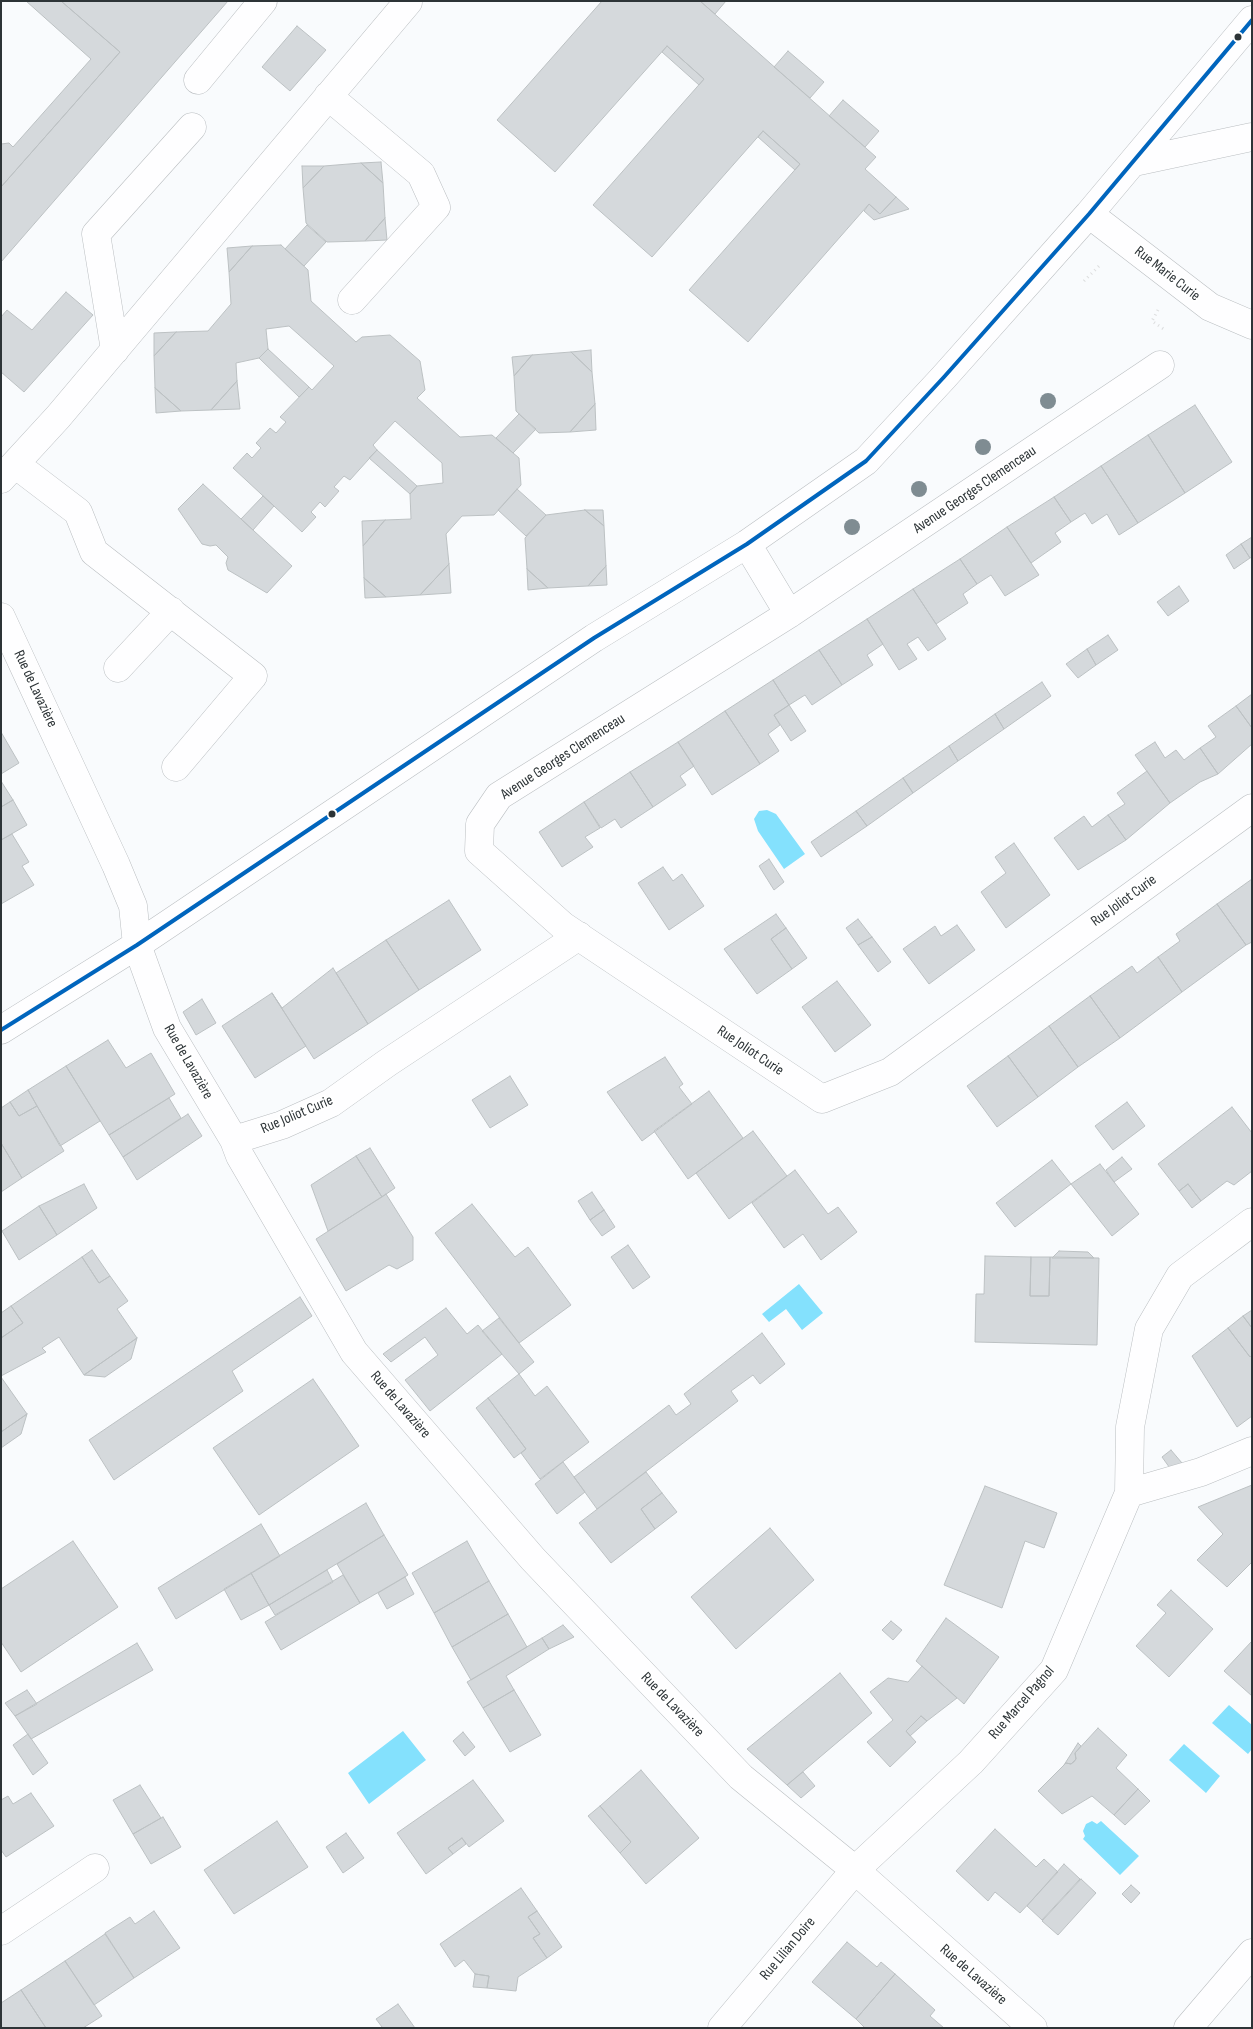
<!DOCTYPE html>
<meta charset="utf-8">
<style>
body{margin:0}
#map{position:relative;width:1253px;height:2029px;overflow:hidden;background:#f9fbfd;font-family:"Sofia Sans Condensed",sans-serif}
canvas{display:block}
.frame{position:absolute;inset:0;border:2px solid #2d3437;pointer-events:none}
</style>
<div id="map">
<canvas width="1253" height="2029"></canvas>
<div class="frame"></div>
</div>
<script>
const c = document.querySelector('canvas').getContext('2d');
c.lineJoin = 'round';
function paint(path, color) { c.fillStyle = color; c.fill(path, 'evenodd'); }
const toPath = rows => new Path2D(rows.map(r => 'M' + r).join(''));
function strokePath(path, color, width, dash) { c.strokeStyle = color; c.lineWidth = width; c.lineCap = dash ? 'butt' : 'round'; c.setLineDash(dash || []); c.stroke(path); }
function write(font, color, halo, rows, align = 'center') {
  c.font = font + ' "Sofia Sans Condensed",sans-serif'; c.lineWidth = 4.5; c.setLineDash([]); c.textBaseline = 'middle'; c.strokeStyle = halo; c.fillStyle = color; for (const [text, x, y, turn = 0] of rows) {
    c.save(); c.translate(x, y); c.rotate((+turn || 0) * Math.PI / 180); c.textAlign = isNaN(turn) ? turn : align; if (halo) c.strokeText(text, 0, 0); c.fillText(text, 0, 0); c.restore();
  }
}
paint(toPath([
 [767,810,776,814,805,854,784,869,758,831,754,819,759,811],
 [799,1284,823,1313,802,1330,786,1309,769,1322,762,1314],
 [1229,1705,1252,1725,1252,1749,1248,1754,1212,1723],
 [403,1731,426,1760,369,1804,348,1773],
 [1184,1744,1220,1776,1206,1793,1169,1760],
 [1092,1821,1097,1824,1101,1821,1139,1856,1120,1875,1083,1839,1085,1836,1083,1831,1086,1824]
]), '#84e1fd');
const building = toPath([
 [26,1,61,1,120,52,1,187,1,144,9,143,13,147,91,59,26,1],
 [61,1,228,1,1,262,1,187,120,52,61,1],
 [602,1,700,1,876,157,865,169,896,197,880,214,869,204,748,342,689,290,800,164,763,131,652,257,593,205,704,79,667,46,555,172,497,120,602,1],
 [700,1,726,1,715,14,700,1],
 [297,26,326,50,290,91,262,67,297,26],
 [667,46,704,79,699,85,662,52,667,46],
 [788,51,824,82,810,98,774,67,788,51],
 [843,100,879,131,865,147,829,116,843,100],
 [763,131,800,164,795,170,758,137,763,131],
 [381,162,383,183,361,163,381,162],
 [361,163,383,183,385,218,365,241,327,242,306,223,303,188,324,166,361,163],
 [302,166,324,166,303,188,302,166],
 [896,197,909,209,874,220,864,211,869,204,880,214,896,197],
 [385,218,387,240,365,241,385,218],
 [307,225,326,242,304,266,285,249,307,225],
 [281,245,308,270,311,301,356,342,362,337,390,335,420,361,425,390,417,398,460,437,492,435,519,458,521,485,494,515,462,516,446,534,449,564,420,595,386,597,364,578,363,546,385,520,411,519,410,494,417,486,443,483,442,463,395,421,373,445,377,450,350,480,344,476,334,487,339,491,325,507,320,502,311,512,316,517,302,532,233,468,247,453,252,458,261,448,256,443,270,428,276,433,286,422,280,417,309,387,312,390,334,366,289,326,266,329,268,349,259,358,236,363,237,381,211,410,181,411,155,388,154,356,176,332,208,331,231,304,229,272,252,246,281,245],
 [252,246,229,272,227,248,252,246],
 [66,292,93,315,24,392,1,372,1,317,7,310,32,330,66,292],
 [176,332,154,356,154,333,176,332],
 [268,349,309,387,299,397,259,358,268,349],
 [591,350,592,372,571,352,591,350],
 [571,352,592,372,595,404,570,432,539,433,516,411,514,376,532,355,571,352],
 [532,355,514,376,512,357,532,355],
 [237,381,240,409,211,410,237,381],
 [155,388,181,411,156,413,155,388],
 [595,404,596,430,570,432,595,404],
 [1195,405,1232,462,1185,493,1148,435,1195,405],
 [519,414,536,429,513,453,496,438,519,414],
 [1148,435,1185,493,1138,523,1101,466,1148,435],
 [377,450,417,486,410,494,369,458,377,450],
 [1101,466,1138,523,1119,535,1107,514,1092,524,1085,513,1071,522,1054,497,1101,466],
 [203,484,292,566,267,593,228,570,226,563,228,557,216,545,210,546,202,544,178,509,203,484],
 [517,489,546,515,526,536,498,510,517,489],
 [263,496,274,506,253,530,241,519,263,496],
 [1054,497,1071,522,1055,533,1061,542,1031,563,1007,527,1054,497],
 [585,510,604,526,606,566,588,586,548,588,527,569,525,538,546,515,585,510],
 [585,510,603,510,604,526,585,510],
 [385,520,363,546,362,521,385,520],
 [1007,527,1039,575,1005,596,991,575,977,584,960,559,1007,527],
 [1252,537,1252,557,1250,558,1241,544,1252,537],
 [1241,544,1250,558,1234,569,1226,555,1241,544],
 [960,559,977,584,963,594,968,603,936,624,913,589,960,559],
 [449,564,451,593,420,595,449,564],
 [606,566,607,585,588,586,606,566],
 [527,569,548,588,528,590,527,569],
 [364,578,386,597,365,598,364,578],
 [1179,586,1189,601,1168,616,1157,602,1179,586],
 [913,589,946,639,928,651,918,637,907,644,917,659,899,670,867,619,913,589],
 [867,619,883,644,867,655,873,665,842,685,819,650,867,619],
 [1108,635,1118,650,1096,665,1087,649,1108,635],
 [1087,649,1096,665,1078,678,1066,664,1087,649],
 [819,650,842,685,812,705,805,695,789,705,773,680,819,650],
 [773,680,789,705,774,715,780,725,768,734,779,751,760,764,725,711,773,680],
 [1042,682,1051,696,1004,729,995,714,1042,682],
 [1252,694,1252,728,1236,706,1252,694],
 [789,705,806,731,791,741,774,715,789,705],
 [1236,706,1252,728,1252,744,1218,774,1200,748,1216,737,1208,726,1236,706],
 [725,711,760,764,712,795,678,742,725,711],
 [995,714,1004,729,958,761,949,746,995,714],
 [1,732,19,763,1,774,1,732],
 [678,742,694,766,680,776,686,785,653,807,630,772,678,742],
 [1155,742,1165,758,1176,750,1184,760,1200,748,1218,774,1200,782,1170,803,1135,755,1155,742],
 [949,746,958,761,913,793,903,778,949,746],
 [1147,771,1170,803,1126,840,1108,815,1125,804,1117,793,1147,771],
 [630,772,653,807,621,828,615,819,601,828,584,802,630,772],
 [903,778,913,793,867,826,856,811,903,778],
 [1,781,13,800,1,807,1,781],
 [13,800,27,825,1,840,1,807,13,800],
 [584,802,600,828,585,837,593,847,562,867,539,832,584,802],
 [856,811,867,826,821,857,811,842,856,811],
 [1108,815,1126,840,1078,870,1054,838,1084,816,1092,827,1108,815],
 [12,834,29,862,22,866,34,885,1,904,1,840,12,834],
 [1014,843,1050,895,1006,928,981,892,1006,873,995,857,1014,843],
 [769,859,784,882,774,890,759,866,769,859],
 [663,867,673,881,682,874,704,906,669,930,638,883,663,867],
 [1252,879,1252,942,1246,945,1217,904,1252,879],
 [449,900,481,950,419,990,386,940,449,900],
 [1217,904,1246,945,1182,992,1158,957,1180,941,1176,934,1217,904],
 [776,914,786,928,771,939,792,969,757,994,724,949,776,914],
 [858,919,872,937,858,945,846,928,858,919],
 [957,925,975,950,929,984,903,949,935,926,941,936,957,925],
 [786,928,807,958,792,969,771,939,786,928],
 [872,937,891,962,878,972,858,945,872,937],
 [386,940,419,990,368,1024,336,973,386,940],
 [1158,957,1182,992,1120,1038,1090,996,1132,966,1137,973,1158,957],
 [333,968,368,1024,314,1059,272,993,282,1008,333,968],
 [837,981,871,1025,835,1052,802,1007,837,981],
 [272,993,306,1046,255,1078,222,1026,272,993],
 [1090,996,1120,1038,1078,1067,1049,1026,1090,996],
 [202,999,216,1023,196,1035,183,1012,202,999],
 [1049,1026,1078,1067,1038,1097,1008,1056,1049,1026],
 [108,1040,126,1068,151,1053,175,1094,109,1135,66,1066,108,1040],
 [1008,1056,1038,1097,997,1127,967,1086,1008,1056],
 [665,1057,683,1084,679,1087,692,1104,642,1141,607,1092,665,1057],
 [66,1066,100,1121,60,1146,28,1090,66,1066],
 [510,1076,528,1105,490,1128,472,1100,510,1076],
 [28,1090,37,1106,19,1116,10,1102,28,1090],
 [709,1091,743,1138,688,1179,654,1131,709,1091],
 [169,1098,181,1118,123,1157,109,1135,169,1098],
 [10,1102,19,1116,37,1106,64,1151,22,1178,1,1143,1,1108,10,1102],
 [1127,1102,1145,1126,1113,1150,1095,1126,1127,1102],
 [1232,1107,1252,1133,1252,1171,1234,1185,1227,1181,1201,1201,1188,1184,1179,1191,1158,1164,1232,1107],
 [188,1114,202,1136,137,1180,123,1157,188,1114],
 [753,1131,787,1176,729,1219,696,1173,753,1131],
 [1,1143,22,1178,1,1192,1,1143],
 [370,1148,395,1188,382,1197,356,1156,370,1148],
 [356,1156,382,1197,328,1231,311,1185,356,1156],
 [1122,1157,1132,1169,1114,1182,1106,1170,1122,1157],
 [1052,1160,1071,1184,1015,1227,996,1203,1052,1160],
 [1100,1164,1139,1214,1112,1236,1071,1184,1100,1164],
 [795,1170,828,1214,838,1207,857,1232,821,1260,803,1234,784,1248,752,1203,795,1170],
 [84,1184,97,1208,57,1235,39,1206,84,1184],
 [1188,1184,1201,1201,1192,1208,1179,1191,1188,1184],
 [592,1192,604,1210,590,1220,578,1201,592,1192],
 [386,1194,413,1237,413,1260,397,1269,389,1265,346,1291,316,1239,386,1194],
 [472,1204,515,1257,528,1247,571,1305,519,1343,435,1233,472,1204],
 [39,1206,57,1235,19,1260,2,1231,39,1206],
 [604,1210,615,1227,602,1236,590,1220,604,1210],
 [628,1245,650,1277,633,1289,611,1257,628,1245],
 [92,1250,110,1276,99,1283,82,1257,92,1250],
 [1059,1251,1088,1252,1094,1258,1052,1258,1059,1251],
 [985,1256,1031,1257,1030,1296,1049,1296,1050,1257,1099,1258,1097,1345,975,1342,976,1294,984,1294,985,1256],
 [82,1257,99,1283,110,1276,128,1301,117,1309,137,1338,84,1375,59,1337,42,1348,46,1352,1,1376,1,1338,23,1323,11,1306,82,1257],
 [1031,1257,1050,1257,1049,1296,1030,1296,1031,1257],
 [300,1297,312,1316,232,1371,243,1391,114,1480,89,1440,300,1297],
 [11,1306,23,1323,1,1338,1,1313,11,1306],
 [446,1308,467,1334,478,1325,502,1354,430,1411,405,1380,438,1355,425,1337,391,1362,383,1354,446,1308],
 [1252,1310,1252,1328,1243,1316,1252,1310],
 [1243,1316,1252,1328,1252,1355,1250,1357,1228,1328,1243,1316],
 [499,1318,534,1362,519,1374,482,1331,499,1318],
 [1228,1328,1250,1357,1252,1355,1252,1416,1237,1427,1192,1356,1228,1328],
 [762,1333,785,1364,760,1384,753,1375,731,1391,738,1401,597,1509,574,1477,669,1405,676,1415,691,1404,684,1394,762,1333],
 [137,1338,131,1359,105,1377,84,1375,137,1338],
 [519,1374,535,1396,547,1386,589,1442,540,1479,521,1453,526,1449,488,1398,519,1374],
 [1,1377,27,1414,1,1432,1,1377],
 [313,1379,359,1446,259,1515,213,1448,313,1379],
 [488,1398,526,1449,514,1458,476,1408,488,1398],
 [27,1414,21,1434,1,1448,1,1432,27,1414],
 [1171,1450,1182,1463,1172,1471,1162,1457,1171,1450],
 [563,1462,585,1492,557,1514,535,1484,563,1462],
 [646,1472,662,1493,641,1509,655,1529,611,1563,579,1523,646,1472],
 [1252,1485,1252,1562,1227,1587,1197,1560,1223,1534,1198,1507,1252,1485],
 [985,1486,1057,1513,1044,1548,1025,1541,1002,1608,944,1585,985,1486],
 [662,1493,677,1512,655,1529,641,1509,662,1493],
 [366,1503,384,1535,269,1605,251,1573,366,1503],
 [261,1524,280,1556,176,1619,158,1588,261,1524],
 [770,1528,814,1580,736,1649,691,1597,770,1528],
 [384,1535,408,1575,360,1603,337,1564,384,1535],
 [73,1541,118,1607,21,1672,1,1642,1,1589,73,1541],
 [467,1541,489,1581,434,1613,412,1573,467,1541],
 [327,1570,333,1582,275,1615,269,1605,327,1570],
 [251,1573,269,1605,241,1620,224,1589,251,1573],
 [343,1575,360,1603,281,1650,265,1622,343,1575],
 [405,1577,414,1594,387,1609,378,1593,405,1577],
 [489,1581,508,1614,452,1647,434,1613,489,1581],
 [1171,1590,1213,1629,1169,1677,1136,1646,1166,1613,1157,1605,1171,1590],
 [508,1614,527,1647,471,1680,452,1647,508,1614],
 [946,1618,999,1657,964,1704,916,1661,946,1618],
 [891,1621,902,1630,893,1640,882,1630,891,1621],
 [563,1625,574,1637,549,1649,542,1638,563,1625],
 [542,1638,549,1649,506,1676,514,1690,483,1708,467,1682,542,1638],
 [1252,1641,1252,1696,1224,1671,1252,1641],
 [137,1643,153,1670,31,1739,15,1716,137,1643],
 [922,1666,957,1698,927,1721,921,1716,906,1731,916,1742,890,1767,867,1742,893,1720,870,1692,888,1678,908,1682,922,1666],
 [840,1673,872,1713,787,1785,747,1749,840,1673],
 [27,1690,37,1704,15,1716,5,1703,27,1690],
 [514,1690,541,1735,510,1752,483,1708,514,1690],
 [921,1716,927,1721,910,1736,906,1731,921,1716],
 [1098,1728,1127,1755,1116,1768,1138,1789,1114,1815,1092,1796,1062,1814,1038,1791,1066,1763,1071,1764,1074,1762,1076,1759,1075,1753,1098,1728],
 [463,1732,475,1747,465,1756,453,1741,463,1732],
 [28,1734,48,1763,33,1775,13,1745,28,1734],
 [1078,1743,1081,1746,1075,1753,1076,1759,1071,1764,1066,1763,1064,1765,1078,1743],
 [641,1770,699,1838,646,1884,620,1853,631,1842,600,1806,641,1770],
 [803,1772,815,1786,801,1798,787,1785,803,1772],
 [473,1780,504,1821,469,1847,462,1838,448,1848,453,1854,426,1874,397,1833,473,1780],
 [140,1785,161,1818,133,1834,113,1800,140,1785],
 [1138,1789,1150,1801,1125,1825,1114,1815,1138,1789],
 [31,1793,54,1826,6,1857,1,1850,1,1800,8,1796,13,1804,31,1793],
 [600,1806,631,1842,620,1853,588,1816,600,1806],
 [163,1817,181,1847,151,1864,133,1834,163,1817],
 [277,1821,308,1867,234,1914,204,1870,277,1821],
 [995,1829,1036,1867,1044,1859,1058,1872,1020,1913,995,1892,988,1901,956,1871,995,1829],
 [346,1833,364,1858,343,1873,326,1847,346,1833],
 [462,1838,466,1844,453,1854,448,1848,462,1838],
 [1064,1864,1080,1879,1042,1920,1027,1906,1064,1864],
 [1081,1879,1096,1893,1058,1935,1042,1921,1081,1879],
 [1131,1885,1140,1893,1131,1903,1122,1894,1131,1885],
 [521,1888,537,1911,528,1917,540,1934,533,1938,547,1958,518,1977,516,1991,487,1988,489,1976,475,1974,464,1960,455,1967,440,1944,521,1888],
 [154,1911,180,1948,134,1978,105,1933,130,1917,135,1924,154,1911],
 [537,1911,562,1947,547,1958,533,1938,540,1934,528,1917,537,1911],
 [105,1934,134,1978,94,2005,65,1961,105,1934],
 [847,1942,877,1967,881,1962,895,1974,856,2019,812,1982,847,1942],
 [65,1961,102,2016,83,2028,46,2028,21,1990,65,1961],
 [475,1974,489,1976,487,1988,473,1987,475,1974],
 [895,1974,935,2010,930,2016,944,2028,865,2028,856,2019,895,1974],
 [21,1990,46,2028,1,2028,1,2003,21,1990],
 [398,2004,415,2028,380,2028,382,2027,376,2019,398,2004]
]);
paint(building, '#d5d9dc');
strokePath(building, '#bcc1c3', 1);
const minor = toPath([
 [198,80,263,1],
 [328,96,421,174,436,207,352,300],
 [1134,162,1252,137],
 [1089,214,1210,307,1252,325],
 [115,350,96,234,192,127],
 [1160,365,789,614,499,796,480,824,479,851,563,926,822,1099,890,1072,1252,808],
 [15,464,78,512,94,552,253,676,176,767],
 [1,479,58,417,408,2],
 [747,544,789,614],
 [1,617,116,865,133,906,137,945,167,1028,234,1140,240,1156,354,1352,533,1559,741,1777,855,1870,1033,2028],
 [118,668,171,611],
 [1,1030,137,945,594,638,747,544,866,461,944,377,1089,214,1252,20],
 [234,1140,282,1125,331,1103,387,1063,579,936],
 [1129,1493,1201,1472,1252,1451],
 [1,1931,95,1868],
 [722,2028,855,1870,971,1762,1054,1670,1129,1493,1130,1427,1149,1329,1180,1276,1252,1222],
 [1188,2028,1252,1953]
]);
strokePath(minor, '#babec1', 29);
strokePath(toPath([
 [1084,281,1100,265],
 [1158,310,1152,321,1165,330]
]), '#dcddde', 3, [1, 4]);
strokePath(minor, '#fefeff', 28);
strokePath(toPath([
 [1,1030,137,945,594,638,747,544,866,461,944,377,1089,214,1252,20]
]), '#0065bd', 4);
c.fillStyle = '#7f8c92';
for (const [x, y] of [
 [1048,401],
 [983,447],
 [919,489],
 [852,527]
]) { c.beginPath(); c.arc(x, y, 8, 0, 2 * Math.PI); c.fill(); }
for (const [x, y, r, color] of [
 [1238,37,4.5,"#2d3437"],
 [332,814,4.5,"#2d3437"]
]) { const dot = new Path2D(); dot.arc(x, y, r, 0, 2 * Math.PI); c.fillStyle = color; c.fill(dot); strokePath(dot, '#fff', 2); }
write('15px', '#2d3437', '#fff', [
 ["Rue Marie Curie",1167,274,38],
 ["Avenue Georges Clemenceau",975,490,-34],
 ["Rue de Lavazière",35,689,65],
 ["Avenue Georges Clemenceau",563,757,-33],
 ["Rue Joliot Curie",1124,901,-36],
 ["Rue Joliot Curie",750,1051,34],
 ["Rue de Lavazière",188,1062,60],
 ["Rue Joliot Curie",297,1115,-23],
 ["Rue de Lavazière",400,1405,49],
 ["Rue Marcel Pagnol",1022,1703,-49],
 ["Rue de Lavazière",672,1705,46],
 ["Rue Lilian Doire",788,1949,-50],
 ["Rue de Lavazière",973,1975,41]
]);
</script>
